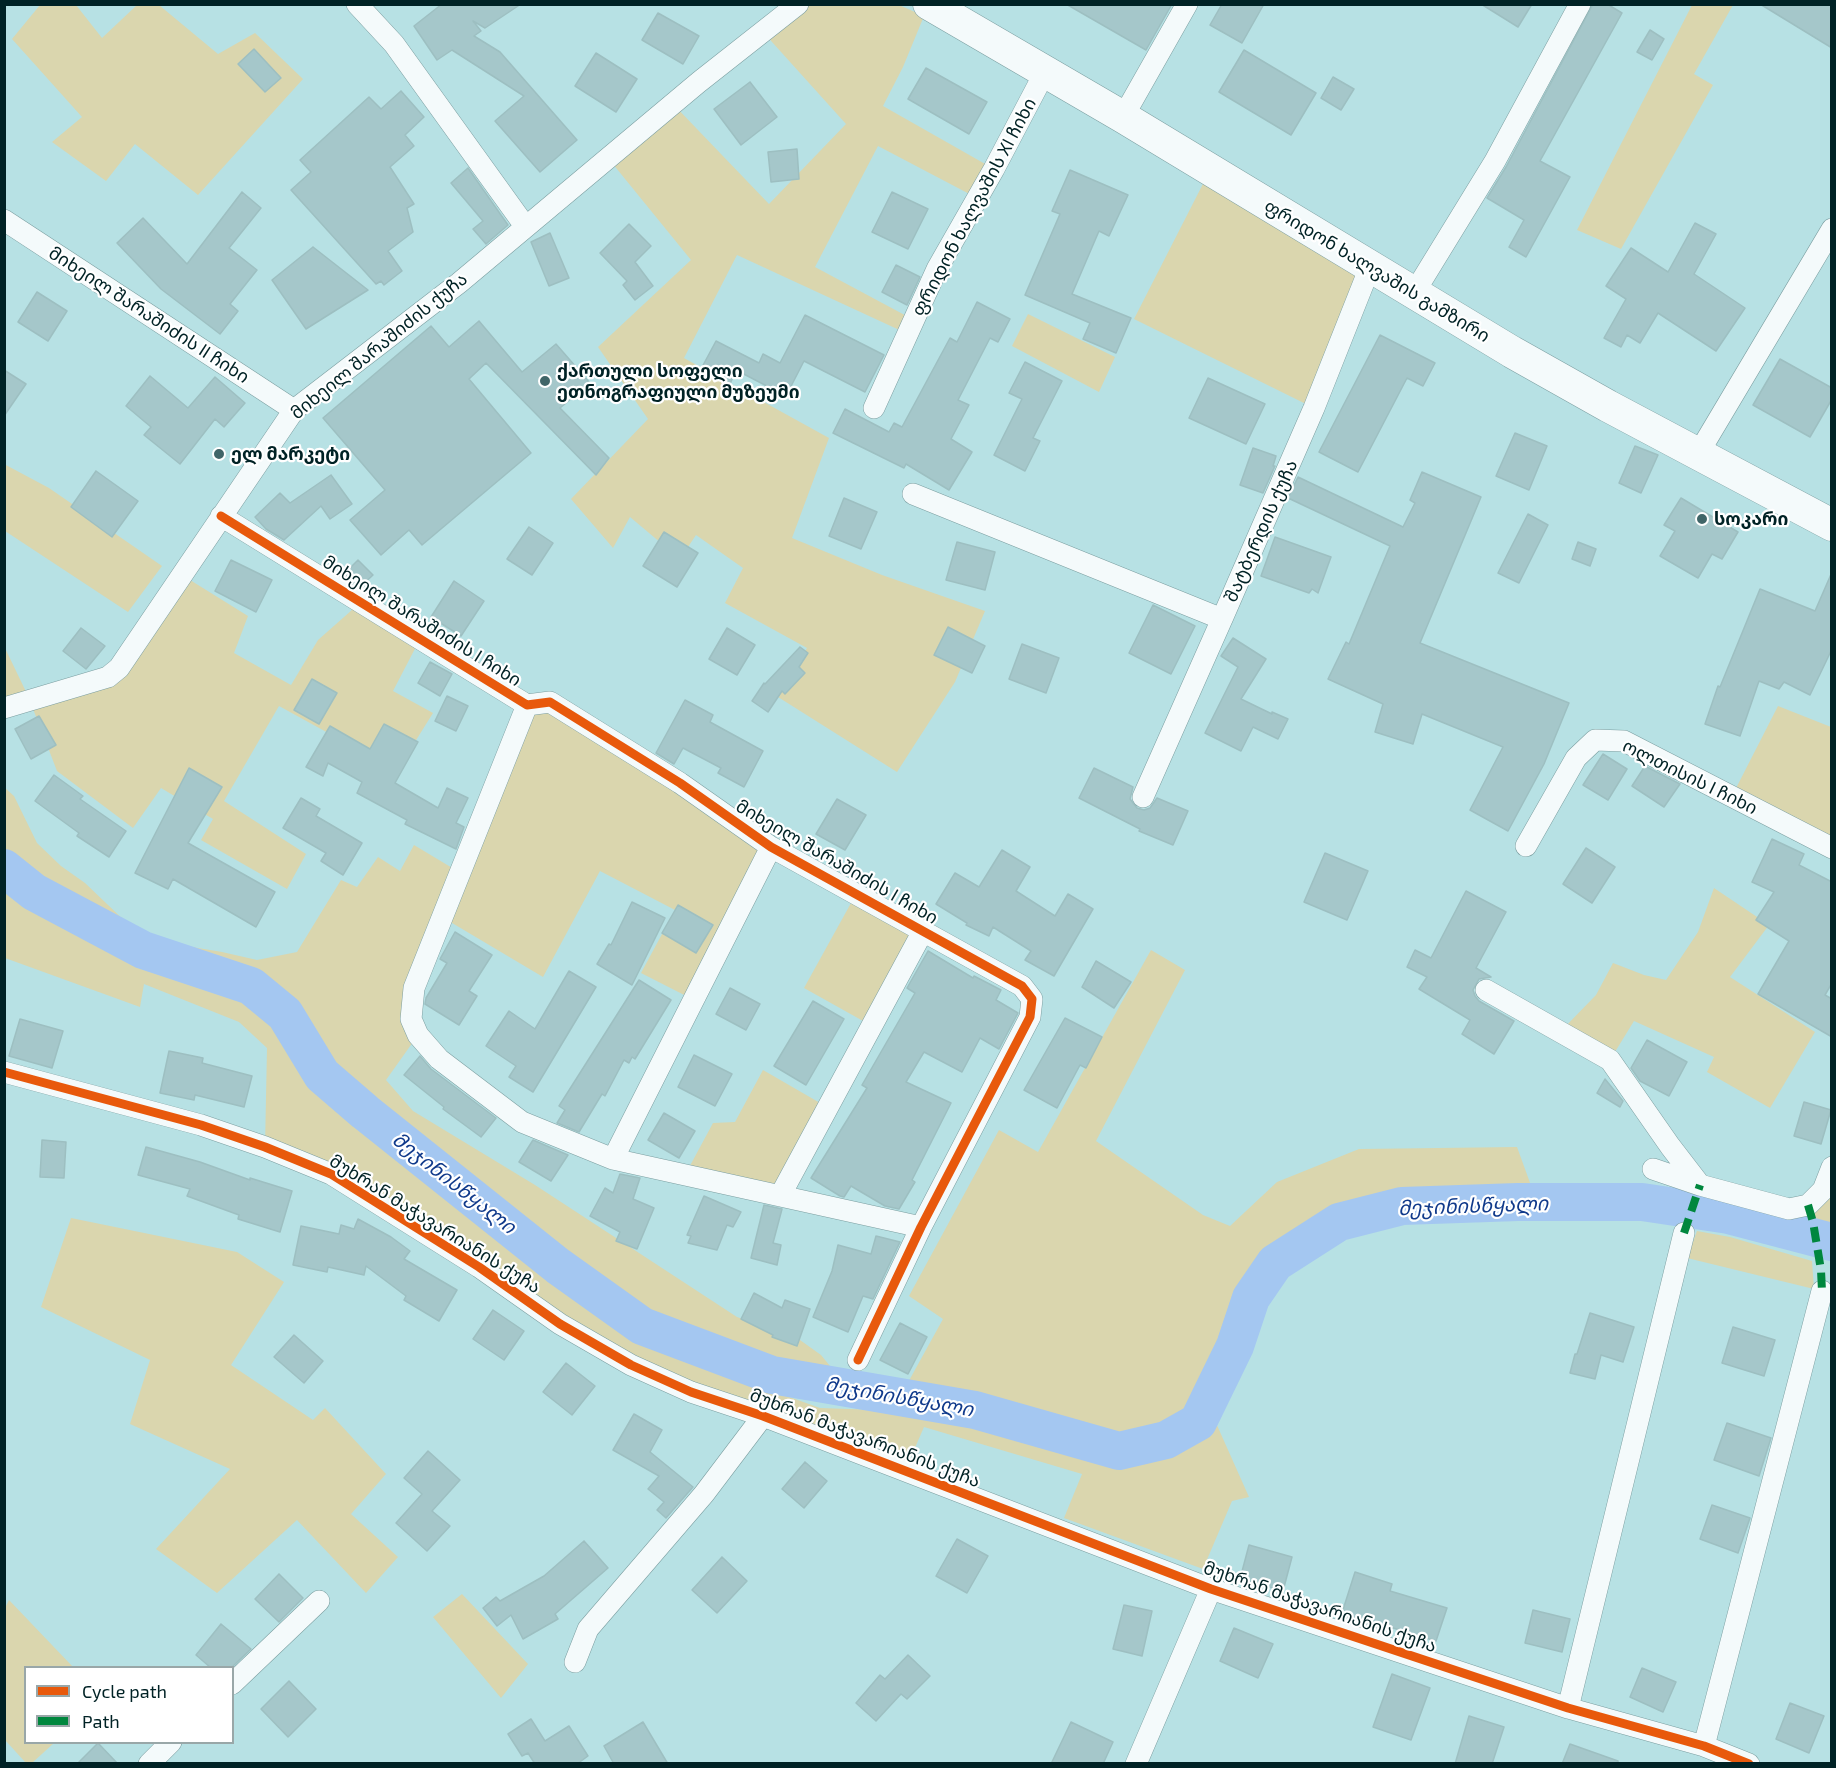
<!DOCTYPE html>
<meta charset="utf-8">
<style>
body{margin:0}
#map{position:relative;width:1836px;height:1768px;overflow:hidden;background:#b7e1e4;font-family:"Exo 2",sans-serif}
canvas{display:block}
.frame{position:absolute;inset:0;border:6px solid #002225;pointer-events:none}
.legend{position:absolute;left:24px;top:1666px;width:210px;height:78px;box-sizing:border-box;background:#fff;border:2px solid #99a7a8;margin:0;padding:8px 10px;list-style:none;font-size:18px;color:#002225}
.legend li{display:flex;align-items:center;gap:12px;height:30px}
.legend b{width:30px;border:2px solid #99a7a8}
</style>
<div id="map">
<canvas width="1836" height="1768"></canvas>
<div class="frame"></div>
<ul class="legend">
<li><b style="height:8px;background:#e8590c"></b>Cycle path</li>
<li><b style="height:8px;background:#00873e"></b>Path</li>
</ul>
</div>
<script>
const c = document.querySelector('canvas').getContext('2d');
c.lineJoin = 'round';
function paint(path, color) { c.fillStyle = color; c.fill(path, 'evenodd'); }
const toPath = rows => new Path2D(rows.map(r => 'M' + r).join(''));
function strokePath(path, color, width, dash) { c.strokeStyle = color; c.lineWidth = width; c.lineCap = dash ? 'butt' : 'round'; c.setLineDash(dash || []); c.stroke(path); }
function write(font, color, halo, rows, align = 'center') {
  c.font = font + ' "Exo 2","Noto Sans Georgian",sans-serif'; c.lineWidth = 4.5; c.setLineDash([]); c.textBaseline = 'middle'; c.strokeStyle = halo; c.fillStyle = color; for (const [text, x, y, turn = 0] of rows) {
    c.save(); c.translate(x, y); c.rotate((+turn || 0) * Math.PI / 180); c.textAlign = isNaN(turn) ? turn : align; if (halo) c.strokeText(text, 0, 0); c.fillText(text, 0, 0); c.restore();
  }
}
paint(toPath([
 [40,5,76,5,102,38,137,5,159,5,218,54,255,33,303,79,198,195,135,144,106,181,52,142,82,117,12,39],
 [798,5,899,5,924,16,903,67,883,106,994,169,977,198,878,146,815,267,914,320,908,334,737,255,684,358,829,438,792,538,882,575,985,611,955,682,897,772,778,697,807,648,725,603,743,568,696,535,680,559,630,517,613,548,571,499,648,419,598,347,691,260,608,158,673,104,769,204,846,124,763,32],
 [1692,5,1733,5,1694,74,1713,85,1621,249,1577,230],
 [1207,176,1361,272,1314,408,1134,319],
 [1028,314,1115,357,1099,392,1012,346],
 [4,464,49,488,162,566,128,612,5,531],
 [182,575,248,616,234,653,291,685,318,640,361,602,420,639,393,691,433,713,398,769,361,751,279,706,224,801,306,854,287,889,201,840,213,819,161,788,133,828,57,771,30,701,5,708,4,646,30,700,108,677],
 [550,702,771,847,694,1000,641,973,675,910,600,871,543,977,442,917,414,988,418,1035,386,1080,413,1111,535,1185,737,1317,800,1340,821,1355,848,1388,772,1376,770,1390,820,1408,907,1411,1108,1460,1145,1464,1179,1449,1216,1423,1249,1497,1232,1501,1203,1569,1064,1518,1082,1474,924,1427,911,1457,857,1436,691,1392,479,1267,265,1147,267,1048,239,1022,144,984,140,1007,5,958,4,787,14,796,37,843,61,866,85,883,129,925,162,942,222,952,257,960,297,952,341,880,357,887,378,857,400,871,414,845,459,872,527,705],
 [1778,706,1831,727,1831,848,1732,796],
 [1714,888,1769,925,1730,977,1815,1032,1770,1108,1707,1072,1714,1057,1634,1021,1610,1060,1560,1032,1596,995,1613,963,1644,975,1666,980,1698,932],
 [856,894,923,931,872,1026,804,988],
 [1151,950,1185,970,1096,1141,1203,1215,1230,1226,1277,1182,1359,1149,1517,1147,1537,1202,1402,1206,1339,1222,1275,1263,1251,1298,1235,1346,1198,1422,1166,1440,1119,1451,975,1410,900,1397,943,1319,909,1296,999,1130,1038,1152],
 [763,1070,827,1107,780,1196,685,1175,713,1123,735,1122],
 [1831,1167,1831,1242,1793,1232,1808,1205],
 [71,1218,237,1252,284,1282,231,1365,313,1420,325,1408,386,1474,351,1514,398,1557,366,1593,297,1520,217,1593,156,1549,230,1469,130,1424,150,1360,41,1307],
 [1697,1231,1730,1237,1812,1261,1814,1289,1687,1258],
 [462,1594,528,1664,501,1698,433,1617],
 [9,1600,73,1667,26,1668,26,1742,54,1743,32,1763,26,1763,5,1740,4,1610]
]), '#dad6ae');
strokePath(toPath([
 [4,868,34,892,143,950,251,986,285,1014,322,1075,365,1112,558,1266,642,1326,772,1375,975,1410,1119,1451,1166,1440,1198,1422,1235,1346,1251,1298,1275,1263,1339,1222,1402,1206,1518,1202,1642,1202,1729,1215,1832,1242]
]), '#a4c7f1', 38);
const building = toPath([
 [442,4,521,4,485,28,473,21,481,31,474,36,500,52,577,140,540,172,495,121,524,96,452,50,437,60,414,26,442,4],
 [1066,4,1172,4,1146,50,1066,4],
 [1222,4,1264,4,1242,43,1210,25,1222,4],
 [1481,4,1532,4,1518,27,1481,4],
 [1593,4,1607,4,1622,13,1540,161,1570,177,1526,257,1509,247,1524,220,1487,198,1506,167,1593,4],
 [1760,4,1832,4,1832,48,1760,4],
 [658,13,699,36,683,64,642,40,658,13],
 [1650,30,1664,39,1652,60,1637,52,1650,30],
 [254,49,281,78,265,92,238,64,254,49],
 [1244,50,1316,93,1291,135,1219,92,1244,50],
 [596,53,637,79,616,112,575,86,596,53],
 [926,68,987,102,969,134,908,99,926,68],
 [1333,77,1354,89,1341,110,1321,98,1333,77],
 [750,82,777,117,741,145,714,109,750,82],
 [401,91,424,117,405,135,414,146,390,167,414,204,407,208,413,232,388,251,402,271,384,285,381,281,376,284,291,190,311,172,300,160,369,97,381,109,401,91],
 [797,149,799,179,771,182,768,152,797,149],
 [468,168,508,225,486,244,473,229,483,221,451,183,468,168],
 [1070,170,1128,195,1109,236,1099,231,1072,294,1131,318,1116,353,1083,339,1090,323,1025,295,1060,214,1052,211,1070,170],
 [242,192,261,208,229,248,257,270,230,304,238,311,220,334,161,289,117,243,143,218,187,264,242,192],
 [892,192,928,209,908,249,872,232,892,192],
 [1695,223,1716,234,1694,274,1745,308,1716,351,1658,313,1640,343,1627,335,1621,347,1604,338,1626,299,1606,286,1631,248,1668,272,1695,223],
 [629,224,651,246,635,262,653,286,635,300,623,285,627,281,600,253,629,224],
 [550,233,569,278,549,286,531,242,550,233],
 [313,247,368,290,306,329,272,280,313,247],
 [896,265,920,277,907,305,882,292,896,265],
 [37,292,67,311,48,341,18,322,37,292],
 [977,302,1010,319,998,342,990,338,958,400,969,405,951,439,972,452,949,490,906,464,904,468,833,433,845,409,889,432,894,423,902,427,950,338,957,342,977,302],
 [805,315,884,355,865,392,804,361,786,396,736,370,730,384,701,369,716,341,759,363,763,354,780,363,805,315],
 [479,321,522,372,556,344,590,383,560,408,609,458,596,475,486,363,469,379,531,453,422,545,409,530,381,555,350,520,385,490,323,418,431,326,449,347,479,321],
 [1380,335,1435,363,1423,386,1407,378,1358,472,1319,452,1380,335],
 [1780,359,1832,388,1832,399,1810,437,1753,405,1780,359],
 [1025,362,1062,381,1033,438,1040,441,1025,471,994,455,1022,399,1009,393,1025,362],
 [4,370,26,384,4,416,4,370],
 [150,376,188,408,215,377,245,403,224,427,215,419,180,464,144,435,151,427,126,406,150,376],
 [1208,378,1265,404,1246,444,1189,418,1208,378],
 [1515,433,1547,446,1529,490,1496,476,1515,433],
 [1635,446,1658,455,1641,493,1619,483,1635,446],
 [1253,448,1276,456,1273,466,1275,466,1263,493,1240,485,1253,448],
 [96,471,138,501,112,537,71,507,96,471],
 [1422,472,1481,497,1420,643,1569,703,1544,764,1508,831,1470,810,1503,747,1422,714,1413,744,1375,732,1383,704,1328,679,1346,642,1349,644,1390,546,1288,498,1298,477,1403,527,1415,503,1410,500,1422,472],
 [331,475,352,504,330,519,321,506,284,540,266,529,255,517,280,493,290,503,331,475],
 [844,498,877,512,861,549,829,536,844,498],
 [1681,498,1738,532,1722,559,1712,554,1698,578,1660,556,1675,531,1664,525,1681,498],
 [1528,514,1548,525,1519,583,1498,573,1528,514],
 [529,527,553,543,532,575,507,559,529,527],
 [664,532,698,553,677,587,643,566,664,532],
 [1275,537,1331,557,1318,593,1312,589,1309,593,1261,576,1275,537],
 [957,542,995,552,985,590,946,580,957,542],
 [1578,542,1596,549,1590,566,1572,559,1578,542],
 [231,560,272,580,256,612,215,591,231,560],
 [358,560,373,575,360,587,342,576,358,560],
 [1832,572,1832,649,1810,695,1784,682,1779,689,1759,681,1740,736,1705,724,1718,686,1720,687,1760,589,1815,611,1832,572],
 [454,581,484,601,461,636,431,617,454,581],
 [1153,605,1195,626,1171,674,1129,653,1153,605],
 [948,627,985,646,972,673,934,655,948,627],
 [81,628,105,646,86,669,63,651,81,628],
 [727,628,755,645,737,675,709,659,727,628],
 [1233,638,1266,659,1241,699,1272,714,1272,712,1288,719,1278,739,1253,727,1241,751,1205,733,1238,667,1221,656,1233,638],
 [1022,644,1059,658,1046,693,1009,679,1022,644],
 [800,647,808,653,799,667,805,673,785,694,782,691,768,712,752,701,764,683,765,684,800,647],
 [430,662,452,674,440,696,418,683,430,662],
 [312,679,337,693,319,724,294,710,312,679],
 [447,696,468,706,456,731,435,721,447,696],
 [685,700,713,715,710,722,763,751,744,787,718,773,721,768,683,748,674,764,656,753,685,700],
 [39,716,56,745,31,759,15,729,39,716],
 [384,724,418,742,395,783,438,808,447,788,468,798,456,823,464,827,456,849,405,824,407,820,357,793,362,782,328,763,323,776,306,767,330,726,370,749,384,724],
 [1603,754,1627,769,1608,800,1583,785,1603,754],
 [1645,766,1680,784,1664,807,1632,786,1645,766],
 [189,768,222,787,188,843,275,892,256,927,173,879,168,889,135,873,189,768],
 [1094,768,1133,787,1130,799,1137,808,1144,810,1150,808,1157,798,1188,811,1173,845,1139,831,1140,829,1079,798,1094,768],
 [54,775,83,796,80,799,126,831,109,857,77,836,79,833,35,801,54,775],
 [301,798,320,809,316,816,362,843,343,875,321,861,326,853,283,828,301,798],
 [837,799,866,815,845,850,816,834,837,799],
 [1772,839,1804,854,1799,865,1832,882,1832,983,1825,995,1832,999,1832,1037,1758,994,1789,941,1756,920,1774,892,1752,882,1772,839],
 [1586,848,1615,867,1592,903,1563,884,1586,848],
 [1002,850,1030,867,1016,891,1055,916,1068,894,1093,909,1054,976,1025,960,1031,951,993,927,989,936,966,925,967,923,936,904,955,873,979,887,1002,850],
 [1325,853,1368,871,1347,920,1304,902,1325,853],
 [1466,891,1506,912,1476,968,1491,977,1479,979,1473,990,1475,996,1479,1001,1514,1021,1494,1054,1462,1034,1470,1020,1419,989,1427,977,1407,967,1415,950,1431,958,1466,891],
 [632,902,665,918,632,985,597,964,609,944,611,945,632,902],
 [678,905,713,925,696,953,662,933,678,905],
 [455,932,492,955,469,991,477,996,459,1025,425,1004,426,998,447,963,440,959,455,932],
 [928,951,973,978,974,976,1001,990,996,1000,1018,1013,999,1049,980,1038,962,1072,924,1052,906,1082,951,1103,912,1180,915,1182,899,1209,885,1206,851,1186,844,1197,840,1196,811,1178,867,1088,862,1085,915,993,907,988,928,951],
 [1096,961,1131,982,1114,1008,1082,987,1096,961],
 [569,971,596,987,533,1092,509,1077,516,1066,486,1046,509,1011,535,1029,569,971],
 [639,980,671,1000,635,1059,632,1057,629,1063,624,1060,605,1096,602,1094,579,1132,557,1123,565,1110,559,1106,639,980],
 [730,988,760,1004,746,1030,716,1014,730,988],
 [813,1001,844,1019,806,1085,774,1066,813,1001],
 [1065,1018,1102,1037,1086,1068,1080,1065,1057,1108,1024,1090,1065,1018],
 [20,1019,63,1031,52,1068,9,1056,20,1019],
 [1647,1040,1687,1062,1669,1096,1640,1081,1631,1068,1647,1040],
 [169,1051,203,1058,202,1063,252,1076,244,1107,195,1095,194,1100,160,1093,169,1051],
 [694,1055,732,1074,715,1106,678,1087,694,1055],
 [420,1056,431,1069,496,1118,481,1137,443,1109,444,1107,404,1075,420,1056],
 [1605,1079,1623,1101,1620,1107,1597,1093,1605,1079],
 [1804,1102,1831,1110,1821,1144,1794,1136,1804,1102],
 [664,1113,695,1131,679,1158,648,1140,664,1113],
 [42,1140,66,1142,64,1178,40,1177,42,1140],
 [533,1140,568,1155,551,1181,519,1162,533,1140],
 [146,1147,200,1162,250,1180,250,1178,292,1191,280,1232,238,1219,239,1215,187,1196,190,1189,138,1175,146,1147],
 [620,1174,640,1178,633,1199,654,1208,637,1249,616,1241,620,1232,590,1216,605,1188,613,1193,620,1174],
 [704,1196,741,1212,733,1227,727,1225,717,1250,688,1243,691,1236,687,1235,704,1196],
 [764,1205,782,1209,773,1243,781,1245,777,1265,751,1258,764,1205],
 [358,1219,391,1237,410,1251,404,1259,457,1290,439,1321,404,1300,406,1296,366,1266,364,1275,328,1267,327,1272,293,1265,301,1226,339,1234,341,1225,354,1229,358,1219],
 [876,1236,900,1242,873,1299,863,1296,848,1332,813,1317,832,1271,838,1245,871,1254,876,1236],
 [754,1293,782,1308,785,1300,810,1309,797,1346,772,1337,773,1335,741,1319,754,1293],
 [493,1310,524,1331,504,1360,473,1339,493,1310],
 [1590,1313,1634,1327,1623,1362,1601,1355,1595,1379,1570,1373,1575,1354,1577,1354,1590,1313],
 [900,1323,927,1337,908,1374,880,1360,900,1323],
 [1733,1327,1775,1340,1764,1376,1722,1363,1733,1327],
 [294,1335,323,1361,304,1383,274,1357,294,1335],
 [566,1363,595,1386,572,1415,543,1392,566,1363],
 [634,1414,662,1430,650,1452,693,1487,666,1518,657,1510,664,1502,648,1489,659,1476,613,1450,634,1414],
 [1727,1423,1771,1438,1759,1476,1714,1460,1727,1423],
 [428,1451,460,1480,432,1511,450,1526,427,1551,396,1523,422,1494,404,1478,428,1451],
 [805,1462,827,1481,804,1508,782,1489,805,1462],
 [1712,1505,1750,1518,1738,1553,1700,1539,1712,1505],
 [957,1539,988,1556,967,1593,936,1576,957,1539],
 [584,1541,608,1568,555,1614,558,1619,523,1639,511,1615,497,1626,483,1608,496,1597,500,1601,544,1576,584,1541],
 [1249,1545,1292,1557,1283,1591,1240,1579,1249,1545],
 [722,1557,747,1581,717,1613,692,1590,722,1557],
 [1355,1572,1392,1584,1390,1591,1447,1608,1436,1641,1380,1624,1378,1628,1341,1616,1355,1572],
 [279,1574,303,1598,279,1622,255,1599,279,1574],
 [1124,1605,1152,1611,1142,1656,1113,1649,1124,1605],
 [1533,1610,1570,1619,1562,1652,1525,1643,1533,1610],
 [221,1624,251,1649,231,1668,211,1668,196,1655,221,1624],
 [1234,1628,1273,1644,1258,1678,1220,1661,1234,1628],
 [908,1655,930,1676,907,1699,901,1694,876,1721,856,1703,880,1675,885,1679,908,1655],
 [1642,1668,1676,1682,1663,1712,1630,1697,1642,1668],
 [1392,1674,1430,1688,1411,1740,1373,1727,1392,1674],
 [289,1681,316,1709,288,1737,261,1709,289,1681],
 [1790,1703,1824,1716,1809,1753,1776,1739,1790,1703],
 [1469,1716,1504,1727,1492,1764,1455,1764,1469,1716],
 [531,1719,545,1741,569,1726,588,1756,577,1764,535,1764,528,1753,522,1756,508,1734,531,1719],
 [643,1722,668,1764,614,1764,604,1746,643,1722],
 [1071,1722,1113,1742,1103,1764,1051,1764,1071,1722],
 [98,1743,118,1764,77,1764,98,1743],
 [1570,1744,1618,1761,1618,1764,1562,1764,1570,1744]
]);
paint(building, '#a5c7ca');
strokePath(building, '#9dbfc1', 1.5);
const minor = toPath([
 [357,4,394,44,525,226],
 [1123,117,1187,4],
 [4,220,294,410],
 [1414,293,1495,161,1580,4],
 [874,408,937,269,994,169,1045,72],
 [1698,454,1832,229],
 [913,494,1222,619,1314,408,1370,267],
 [221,516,527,705,550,702,680,783,771,847,1022,986,1032,999,1030,1017,921,1227,858,1360],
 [527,705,414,988,411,1019,418,1035,439,1059,522,1122,613,1159,921,1227],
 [4,708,108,677,119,668,294,410,459,283,699,82,798,4],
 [1143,797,1222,619],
 [1526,846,1576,758,1595,740,1624,741,1832,848],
 [1486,990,1610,1060,1670,1146,1700,1185],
 [4,1072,201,1125,265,1147,331,1174,479,1267,560,1324,631,1365,691,1392,763,1416,1211,1589,1568,1708,1704,1746,1749,1764],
 [613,1159,771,847],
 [1653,1169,1700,1185,1789,1209,1808,1205,1823,1190,1832,1167],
 [780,1196,923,931],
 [575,1662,588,1629,704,1494,763,1416],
 [232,1684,319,1601],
 [1568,1708,1684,1233],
 [1704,1746,1822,1291],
 [149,1764,171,1742],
 [1136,1764,1211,1589]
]);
const highway = toPath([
 [929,4,1123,117,1512,352,1608,406,1832,525]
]);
strokePath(minor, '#7b9ea0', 22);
strokePath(highway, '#7b9ea0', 33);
strokePath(minor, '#f4fafb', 21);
strokePath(highway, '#f4fafb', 32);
strokePath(toPath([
 [1808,1205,1813,1222,1821,1270,1822,1291],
 [1684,1233,1700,1185]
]), '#00873e', 8, [15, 8]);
strokePath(toPath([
 [221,516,527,705,550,702,680,783,771,847,1022,986,1032,999,1030,1017,921,1227,858,1360],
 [4,1072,201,1125,265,1147,331,1174,479,1267,560,1324,631,1365,691,1392,763,1416,1211,1589,1568,1708,1704,1746,1749,1764]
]), '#e8590c', 9);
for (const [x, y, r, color] of [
 [545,381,6,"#406568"],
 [219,454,6,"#406568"],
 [1702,519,6,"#406568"]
]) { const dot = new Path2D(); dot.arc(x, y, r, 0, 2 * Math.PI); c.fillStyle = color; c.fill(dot); strokePath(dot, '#fff', 2); }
write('18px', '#002225', '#fff', [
 ["ფრიდონ ხალვაშის XI ჩიხი",974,207,-62],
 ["ფრიდონ ხალვაშის გამზირი",1377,271,31],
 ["მიხეილ შარაშიძის II ჩიხი",149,315,33],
 ["მიხეილ შარაშიძის ქუჩა",379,346,-39],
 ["შატბერდის ქუჩა",1261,531,-66],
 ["მიხეილ შარაშიძის I ჩიხი",422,621,32],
 ["ოლთისის I ჩიხი",1690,777,26],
 ["მიხეილ შარაშიძის I ჩიხი",837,862,30],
 ["მუხრან მაჭავარიანის ქუჩა",435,1224,32],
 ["მუხრან მაჭავარიანის ქუჩა",865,1438,21],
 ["მუხრან მაჭავარიანის ქუჩა",1320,1607,19]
]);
write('bold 18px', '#002225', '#fff', [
 ["ქართული სოფელი",557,371],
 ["ეთნოგრაფიული მუზეუმი",557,392],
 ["ელ მარკეტი",231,454],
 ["სოკარი",1714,519]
], 'left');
write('italic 20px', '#103a8b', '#fff', [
 ["მეჯინისწყალი",454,1183,38],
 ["მეჯინისწყალი",1473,1206,-2],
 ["მეჯინისწყალი",899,1397,10]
]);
</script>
